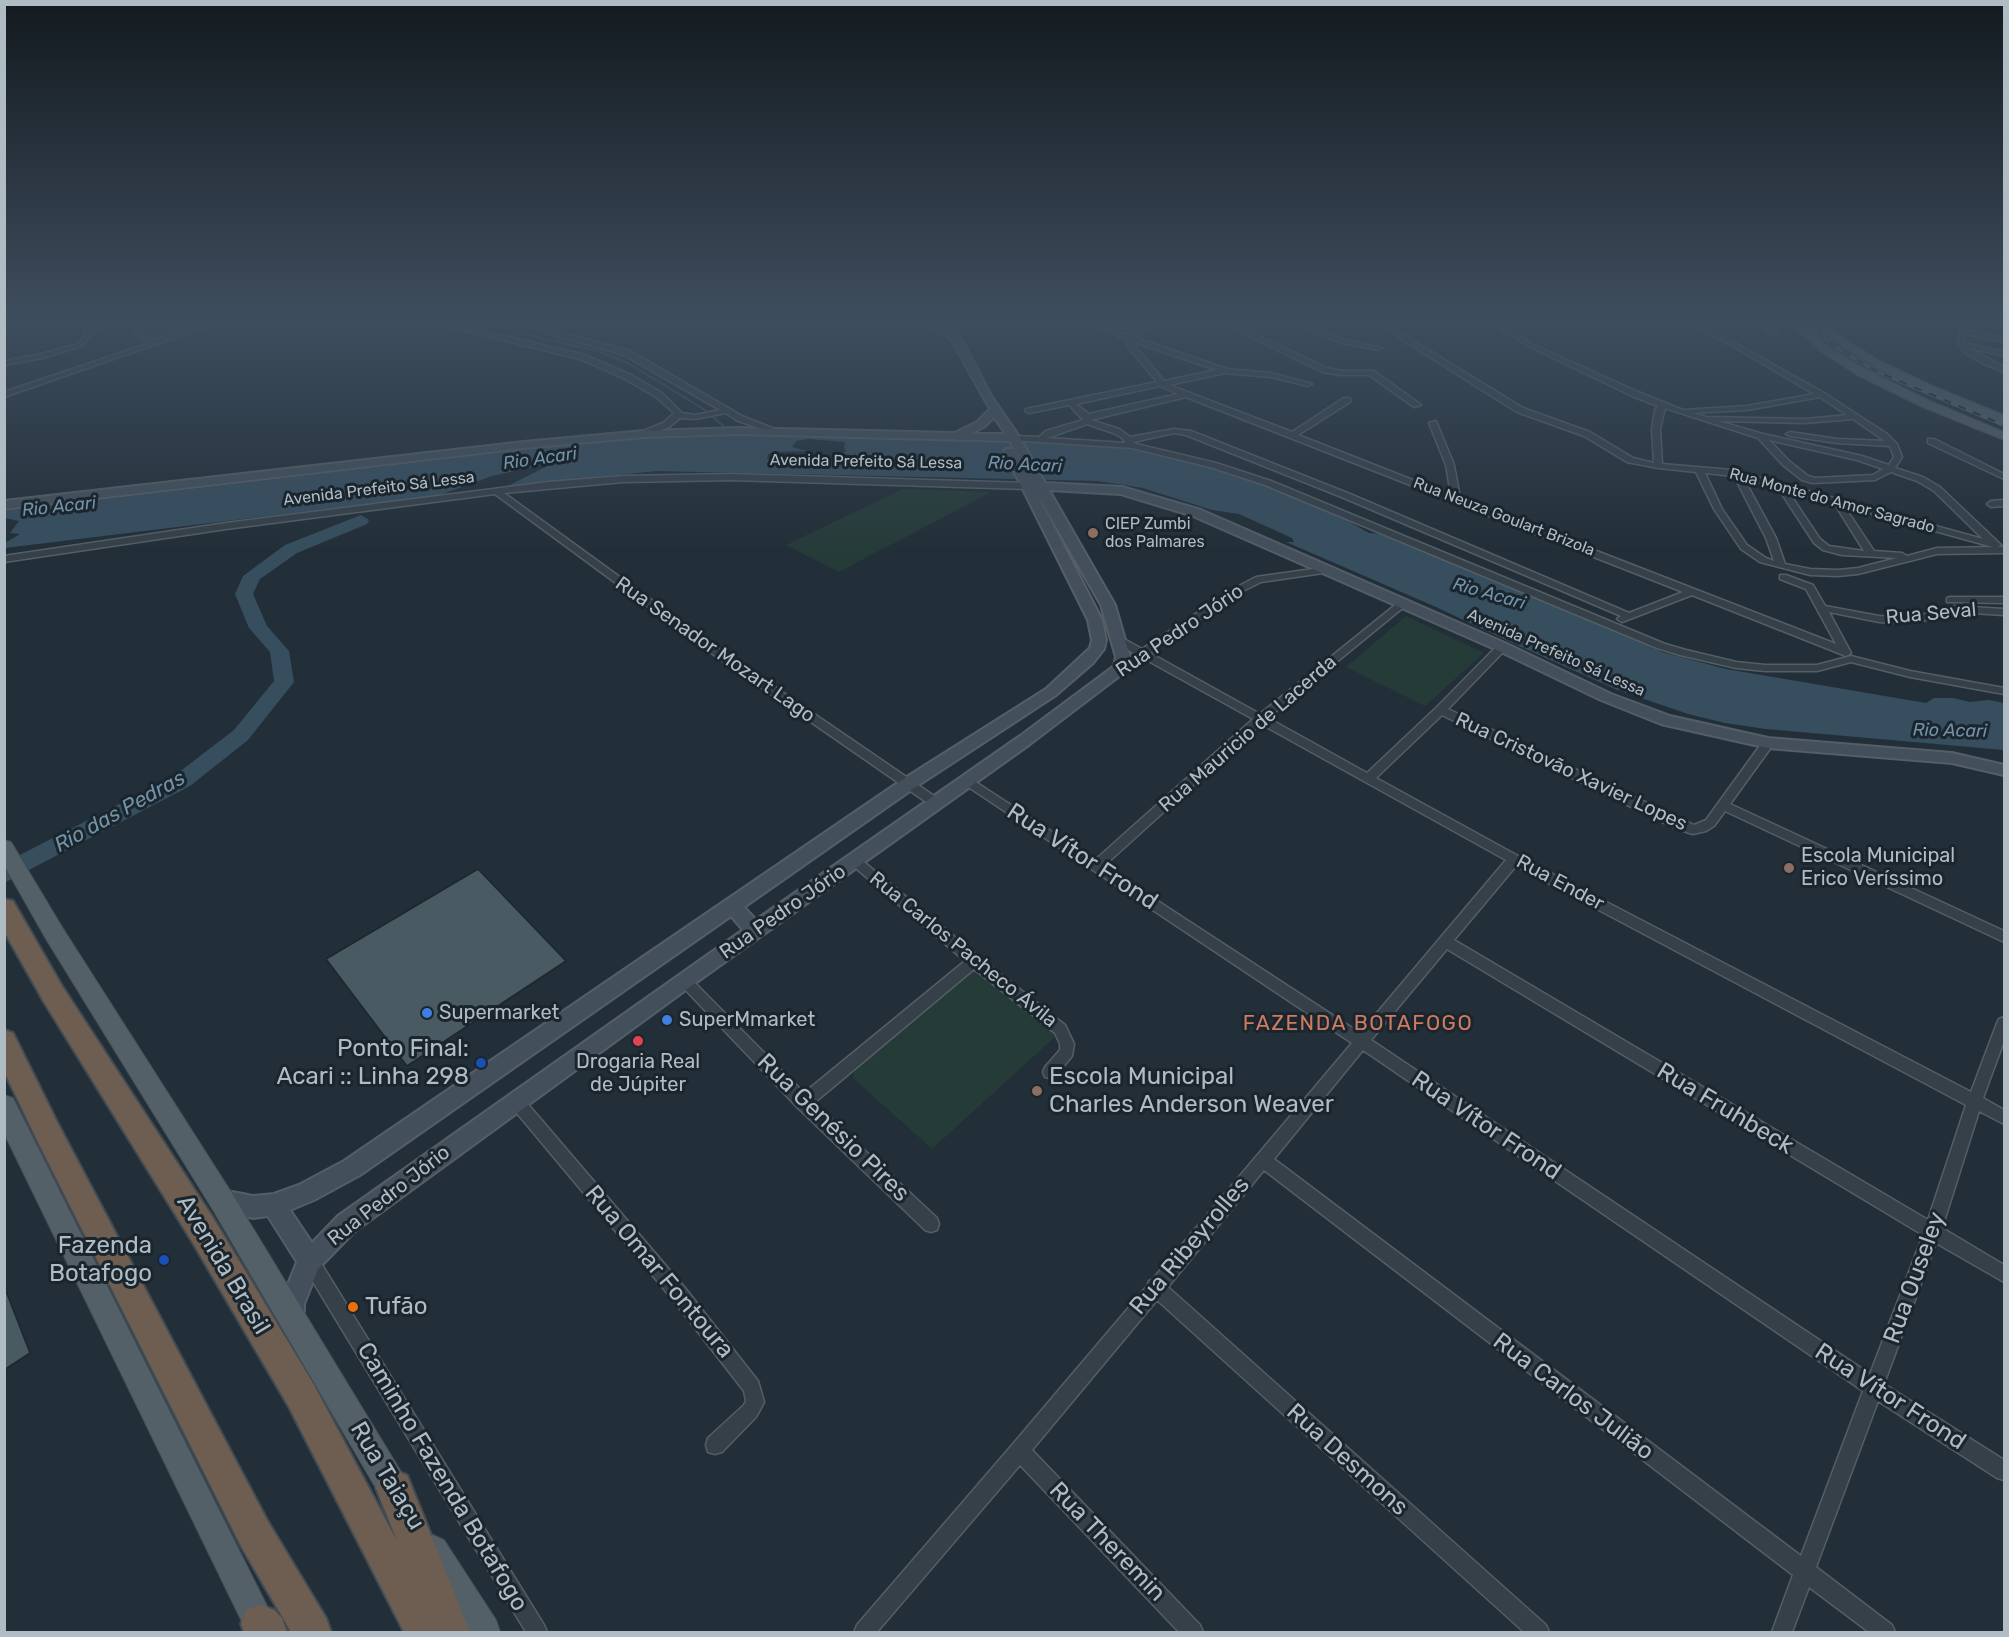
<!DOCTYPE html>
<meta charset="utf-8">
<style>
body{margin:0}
#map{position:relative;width:2009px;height:1637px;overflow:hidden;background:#222f38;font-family:Rubik,sans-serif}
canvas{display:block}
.frame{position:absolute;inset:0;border:6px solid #b0bcc4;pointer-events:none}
</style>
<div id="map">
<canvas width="2009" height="1637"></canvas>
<div class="frame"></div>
</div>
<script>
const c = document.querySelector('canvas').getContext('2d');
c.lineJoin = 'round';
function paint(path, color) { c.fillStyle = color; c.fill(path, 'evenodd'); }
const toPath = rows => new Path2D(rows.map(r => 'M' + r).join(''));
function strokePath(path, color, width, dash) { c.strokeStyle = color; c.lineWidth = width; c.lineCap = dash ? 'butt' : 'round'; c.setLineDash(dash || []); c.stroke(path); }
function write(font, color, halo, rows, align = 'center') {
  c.font = font + ' Rubik,sans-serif'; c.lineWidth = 6; c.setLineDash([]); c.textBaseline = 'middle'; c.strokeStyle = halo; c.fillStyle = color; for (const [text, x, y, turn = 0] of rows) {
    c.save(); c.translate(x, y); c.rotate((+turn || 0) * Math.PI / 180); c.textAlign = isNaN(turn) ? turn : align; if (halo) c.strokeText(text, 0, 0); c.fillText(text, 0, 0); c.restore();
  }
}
paint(toPath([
 [156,322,211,322,157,340,134,329],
 [903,489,991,492,839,572,786,545],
 [1406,616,1484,653,1425,706,1346,667],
 [971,968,981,970,1051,1027,1057,1035,932,1149,853,1078,855,1066]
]), '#253b38');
paint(toPath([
 [733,434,986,440,1090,446,1135,449,1200,463,1285,490,1349,517,1348,521,1369,533,1386,534,1410,547,1463,565,1662,652,1726,669,1926,703,1934,698,1953,698,1970,702,1989,700,2004,703,2004,750,1766,729,1725,723,1688,714,1615,689,1508,641,1436,607,1286,542,1294,542,1292,538,1239,514,1212,510,1143,488,1098,481,657,471,508,486,551,464,546,464,492,476,440,495,5,548,5,543,20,534,10,533,19,521,5,518,5,511,649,435],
 [808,439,845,442,844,448,847,451,840,453,847,454,848,457,828,461,792,462,767,459,768,454,773,452,807,451,792,447,796,441]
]), '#364e5e');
strokePath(toPath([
 [476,322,601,352,628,363,705,410,730,432]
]), '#364e5e', 2);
paint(toPath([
 [361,515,369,520,367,524,297,553,260,579,253,594,267,626,289,651,294,682,248,740,190,786,4,883,4,863,174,776,234,730,274,681,270,652,249,628,235,594,243,576,285,545,361,515]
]), '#364e5e');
const building = toPath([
 [478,869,566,961,407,1066,326,959,478,869],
 [4,1286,30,1353,4,1370,4,1286]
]);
paint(building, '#4a5a63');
strokePath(building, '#1d272f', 1.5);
const street = toPath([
 [20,322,26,322,26,323,23,325,20,322],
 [86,322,93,322,93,326,103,322,114,322,92,331,90,337,82,346,42,358,4,365,4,361,41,354,78,344,84,337,86,322],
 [209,322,220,322,4,397,4,392,150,343,133,333,133,331,137,331,156,340,209,322],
 [429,322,443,322,585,355,631,375,662,393,682,413,695,415,720,410,624,355,508,322,521,322,601,343,630,351,742,416,782,432,775,434,736,420,726,413,695,419,680,418,669,427,647,436,641,436,641,432,663,423,674,413,656,397,625,379,580,359,429,322],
 [936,322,946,322,931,327,931,325,936,322],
 [1159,322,1185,322,1147,328,1140,332,1137,338,1227,369,1271,373,1312,384,1308,386,1271,377,1225,373,1169,385,1292,432,1344,398,1350,398,1350,402,1298,435,1451,495,1446,465,1429,423,1436,421,1454,465,1460,498,1836,644,1806,589,1780,579,1780,575,1786,575,1813,585,1825,606,1879,616,1897,617,1935,613,1954,606,2004,609,2004,615,1955,612,1937,619,1897,623,1879,622,1829,612,1851,653,1846,656,1692,595,1622,622,1617,619,1621,616,1344,498,1186,435,1174,433,1133,442,1136,444,1216,463,1271,481,1665,644,1686,650,1736,662,1765,665,1817,665,1851,656,1910,671,2004,688,2004,694,1910,677,1851,662,1817,671,1765,671,1736,668,1680,655,1657,648,1265,485,1210,467,1132,448,1011,440,1011,436,1014,436,1039,437,1046,431,1083,420,1069,405,1029,413,1025,411,1026,409,1157,382,1128,347,1129,340,1103,330,1106,328,1131,336,1137,328,1092,327,1089,325,1092,323,1159,322],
 [1136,343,1217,370,1164,381,1136,347,1136,343],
 [1160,386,1178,394,1089,414,1076,404,1160,386],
 [1186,397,1683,592,1629,613,1350,494,1191,431,1174,429,1130,437,1119,429,1091,420,1186,397],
 [1087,424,1113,433,1121,437,1126,443,1047,438,1087,424],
 [1221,322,1230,322,1327,368,1341,371,1374,371,1421,405,1414,407,1369,375,1341,375,1322,372,1221,322],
 [1288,322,1298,322,1342,339,1382,348,1378,350,1338,342,1288,322],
 [1374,322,1383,322,1523,408,1590,432,1633,458,1654,463,1652,429,1655,410,1658,406,1632,396,1528,346,1490,322,1499,322,1532,344,1638,392,1683,410,1747,406,1814,394,1724,341,1681,322,1691,322,1728,339,1824,393,1887,434,1897,444,1902,457,1895,468,1923,477,1940,487,1999,543,2001,545,1998,547,2004,547,2004,553,1937,554,1858,574,1838,576,1810,575,1760,562,1741,549,1714,509,1696,472,1658,468,1627,462,1584,436,1517,412,1374,322],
 [1820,397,1847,415,1805,419,1706,417,1692,413,1747,410,1820,397],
 [1665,408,1758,438,1783,465,1802,480,1812,483,1875,480,1891,472,1917,481,1934,491,1983,539,1732,470,1662,464,1660,429,1665,408],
 [1853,419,1885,441,1837,439,1790,432,1786,434,1790,436,1837,443,1890,446,1894,457,1889,465,1862,456,1763,434,1718,421,1805,423,1853,419],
 [1769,440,1857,460,1883,469,1873,475,1815,478,1808,476,1789,461,1769,440],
 [1705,473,1734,476,1766,538,1774,561,1766,558,1747,545,1722,509,1705,473],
 [1744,479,1778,488,1814,543,1823,550,1842,555,1897,558,1858,568,1838,570,1810,569,1785,564,1776,538,1744,479],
 [1788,491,1834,503,1864,551,1829,546,1820,539,1788,491],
 [1844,506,1993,547,1995,547,1937,548,1907,556,1902,553,1874,551,1844,506],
 [1758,322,1766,322,1777,334,1772,335,1758,322],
 [1961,322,1968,322,1967,330,2004,338,2004,342,1966,334,1964,341,1966,343,2004,352,2004,356,1969,348,2004,367,2004,372,1982,363,1964,352,1958,341,1961,322],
 [1986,322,2004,324,2004,328,1987,323,1986,322],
 [1928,439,1934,439,2004,474,2004,479,1928,443,1928,439],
 [731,474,1027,483,1031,486,1027,489,731,480,623,482,504,493,712,644,940,800,942,803,940,806,932,806,704,648,495,494,226,529,4,562,4,556,226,523,548,482,623,476,731,474],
 [2004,500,2004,506,1991,507,1987,504,1991,501,2004,500],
 [1327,567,1330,568,1330,572,1261,582,1241,592,1150,653,1260,714,1399,602,1405,602,1405,606,1268,718,1367,773,1437,707,1498,645,1506,645,1506,649,1448,709,1694,825,1706,820,1764,740,1772,740,1774,743,1772,746,1730,804,2004,931,2004,942,1725,811,1714,826,1706,831,1693,834,1689,833,1664,823,1442,715,1376,778,1518,856,1971,1092,1997,1023,1999,1019,2004,1017,2004,1041,1983,1098,2004,1110,2004,1124,1979,1111,1942,1228,2004,1265,2004,1282,1936,1243,1884,1384,2004,1460,2004,1480,1997,1478,1878,1401,1816,1567,1892,1625,1895,1632,1869,1632,1809,1587,1792,1632,1772,1632,1793,1575,1264,1170,1168,1287,1546,1625,1549,1632,1524,1632,1157,1300,1032,1450,1200,1625,1203,1632,1179,1632,1020,1465,877,1632,854,1632,857,1625,1013,1444,1147,1286,1149,1281,1152,1280,1352,1043,961,782,967,778,971,779,1095,860,1253,719,1143,658,1125,670,1117,670,1116,668,1117,666,1135,654,1116,643,1116,639,1124,639,1142,649,1235,588,1256,577,1327,567],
 [1261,724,1506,860,1360,1033,1104,866,1261,724],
 [1516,866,1966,1105,1928,1220,1454,940,1516,866],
 [1447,949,1923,1235,1870,1374,1371,1040,1447,949],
 [1363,1050,1863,1391,1801,1556,1274,1159,1363,1050],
 [1950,597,2004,597,2004,603,1947,602,1947,598,1950,597],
 [855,856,859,858,979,957,1065,1025,1074,1044,1072,1056,1055,1077,1050,1078,1045,1077,1043,1072,1045,1067,1060,1050,1060,1044,1055,1033,974,969,814,1103,937,1218,939,1224,937,1230,931,1232,925,1230,798,1108,677,981,679,977,684,975,689,977,804,1093,965,961,851,864,849,861,851,858,855,856],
 [516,1094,521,1096,685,1288,758,1381,764,1402,761,1408,756,1417,722,1452,715,1454,708,1452,706,1445,708,1438,744,1405,746,1401,744,1391,673,1300,511,1106,509,1101,511,1096,516,1094],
 [310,1253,316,1255,544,1625,547,1632,526,1632,304,1267,302,1261,304,1255,310,1253]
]);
const secondary = toPath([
 [914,322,928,322,946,329,943,322,952,322,991,396,1020,438,1045,483,1122,487,1201,510,1507,644,1611,694,1670,716,1768,738,1952,753,2004,765,2004,775,1952,763,1768,748,1661,724,1601,700,1497,650,1193,516,1121,494,1049,490,1115,605,1130,657,1126,671,1030,744,691,986,354,1232,318,1269,304,1304,304,1317,300,1325,292,1329,284,1325,280,1317,280,1304,297,1262,268,1216,253,1218,214,1208,211,1201,214,1194,222,1190,253,1196,274,1194,299,1185,344,1161,902,780,1046,689,1090,648,1092,640,1088,620,1004,451,1006,449,1014,449,1033,483,1010,441,739,434,644,437,524,448,4,509,4,501,524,442,644,431,739,428,955,433,977,422,990,409,950,337,914,322],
 [994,417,1006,434,970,434,985,426,994,417],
 [1035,490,1101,605,1116,657,1114,666,1020,736,756,920,744,907,914,788,1056,695,1093,663,1104,649,1106,640,1102,620,1035,490],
 [731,916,743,930,338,1216,312,1243,290,1210,314,1200,360,1175,731,916]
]);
const primary = toPath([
 [1789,322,1801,322,1828,347,1865,369,1928,400,2004,432,2004,440,1920,406,1857,375,1820,351,1789,322],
 [1815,322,1827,322,1840,336,1880,361,1933,386,2004,415,2004,423,1925,392,1872,365,1832,340,1815,322],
 [4,840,11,842,62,927,231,1192,409,1485,414,1496,409,1507,398,1512,387,1507,213,1210,46,939,4,865,4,840],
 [4,1095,13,1098,280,1632,247,1632,4,1133,4,1095],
 [433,1535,444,1540,496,1620,500,1632,465,1632,417,1551,422,1540,433,1535]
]);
const highway = toPath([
 [4,899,13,901,62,986,215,1221,313,1383,397,1541,376,1488,381,1475,394,1470,407,1475,470,1632,404,1632,289,1407,193,1243,44,1002,4,931,4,899],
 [4,1030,13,1033,57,1122,267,1520,326,1618,331,1632,291,1632,241,1546,37,1140,4,1071,4,1030],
 [260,1605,274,1610,282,1618,287,1632,244,1632,241,1624,246,1610,260,1605]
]);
strokePath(street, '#535e66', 3);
strokePath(secondary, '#535e66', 4);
strokePath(primary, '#414c54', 2);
strokePath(highway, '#404b53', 4);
paint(street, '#354048');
paint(secondary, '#43505b');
paint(primary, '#536068');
paint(highway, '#6e5e52');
const rail = toPath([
 [1805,322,1835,347,1878,372,2004,425]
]);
strokePath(rail, '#57656f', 4);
strokePath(rail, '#1b252d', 2, [8]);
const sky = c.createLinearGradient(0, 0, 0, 552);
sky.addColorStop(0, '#131a1f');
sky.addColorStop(0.58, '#3e4d5e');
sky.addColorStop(1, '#3e4d5e00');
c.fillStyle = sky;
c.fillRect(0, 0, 2009, 552);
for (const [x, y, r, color] of [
 [1093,533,6,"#8d6e63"],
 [1789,868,6,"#8d6e63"],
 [427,1013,6,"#3f7fe0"],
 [667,1020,6,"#3f7fe0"],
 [638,1041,6,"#e0444e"],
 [481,1063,6,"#1a4fb4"],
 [1037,1091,6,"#8d6e63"],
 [164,1260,6,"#1a4fb4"],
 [353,1307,6,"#e8710a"]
]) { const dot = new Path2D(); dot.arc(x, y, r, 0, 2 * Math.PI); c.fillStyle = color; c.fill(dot); strokePath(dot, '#1b252d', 2); }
write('16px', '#b0bcc4', '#1b252d', [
 ["Avenida Prefeito Sá Lessa",866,462,1],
 ["Avenida Prefeito Sá Lessa",379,489,-7],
 ["Rua Monte do Amor Sagrado",1832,501,15],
 ["Rua Neuza Goulart Brizola",1504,517,21],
 ["Avenida Prefeito Sá Lessa",1556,653,24]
]);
write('16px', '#b0bcc4', '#1b252d', [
 ["CIEP Zumbi",1105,524],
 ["dos Palmares",1105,542]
], 'left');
write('italic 18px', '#7192a7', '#1b252d', [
 ["Rio Acari",540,459,-8],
 ["Rio Acari",1025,465,3],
 ["Rio Acari",59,507,-6],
 ["Rio Acari",1489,594,16],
 ["Rio Acari",1950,731,1]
]);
write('20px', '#b0bcc4', '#1b252d', [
 ["Rua Seval",1931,614,-5],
 ["Rua Pedro Jório",1180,631,-34],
 ["Rua Senador Mozart Lago",715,650,35],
 ["Rua Mauricio de Lacerda",1248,734,-41],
 ["Rua Cristovão Xavier Lopes",1571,772,25],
 ["Rua Ender",1560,883,28],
 ["Rua Pedro Jório",783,912,-35],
 ["Rua Carlos Pacheco Ávila",963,950,39],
 ["Rua Pedro Jório",389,1196,-38]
]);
write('20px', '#b0bcc4', '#1b252d', [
 ["Escola Municipal",1801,856],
 ["Erico Veríssimo",1801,879],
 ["Supermarket",439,1013],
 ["SuperMmarket",679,1020],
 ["Drogaria Real",638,1062,"center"],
 ["de Júpiter",638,1085,"center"]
], 'left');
write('italic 21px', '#7192a7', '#1b252d', [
 ["Rio das Pedras",120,812,-29]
]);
c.letterSpacing = '1.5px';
write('21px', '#ce7c61', '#1b252d', [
 ["FAZENDA BOTAFOGO",1358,1024]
]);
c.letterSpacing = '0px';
write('24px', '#b0bcc4', '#1b252d', [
 ["Rua Vítor Frond",1082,857,33],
 ["Rua Fruhbeck",1725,1109,31],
 ["Rua Vítor Frond",1486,1126,34],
 ["Rua Genésio Pires",833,1128,44],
 ["Rua Ribeyrolles",1190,1246,-50],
 ["Avenida Brasil",223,1265,59],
 ["Rua Omar Fontoura",659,1272,50],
 ["Rua Ouseley",1915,1278,-70],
 ["Rua Carlos Julião",1573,1397,37],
 ["Rua Vítor Frond",1890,1397,33],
 ["Rua Desmons",1347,1460,42],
 ["Rua Taiaçu",387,1476,59],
 ["Caminho Fazenda Botafogo",442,1477,59],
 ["Rua Theremin",1107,1542,46]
]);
write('24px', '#b0bcc4', '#1b252d', [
 ["Ponto Final:",469,1049],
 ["Acari :: Linha 298",469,1077],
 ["Escola Municipal",1049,1077,"left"],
 ["Charles Anderson Weaver",1049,1105,"left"],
 ["Fazenda",152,1246],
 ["Botafogo",152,1274],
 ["Tufão",365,1307,"left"]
], 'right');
</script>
